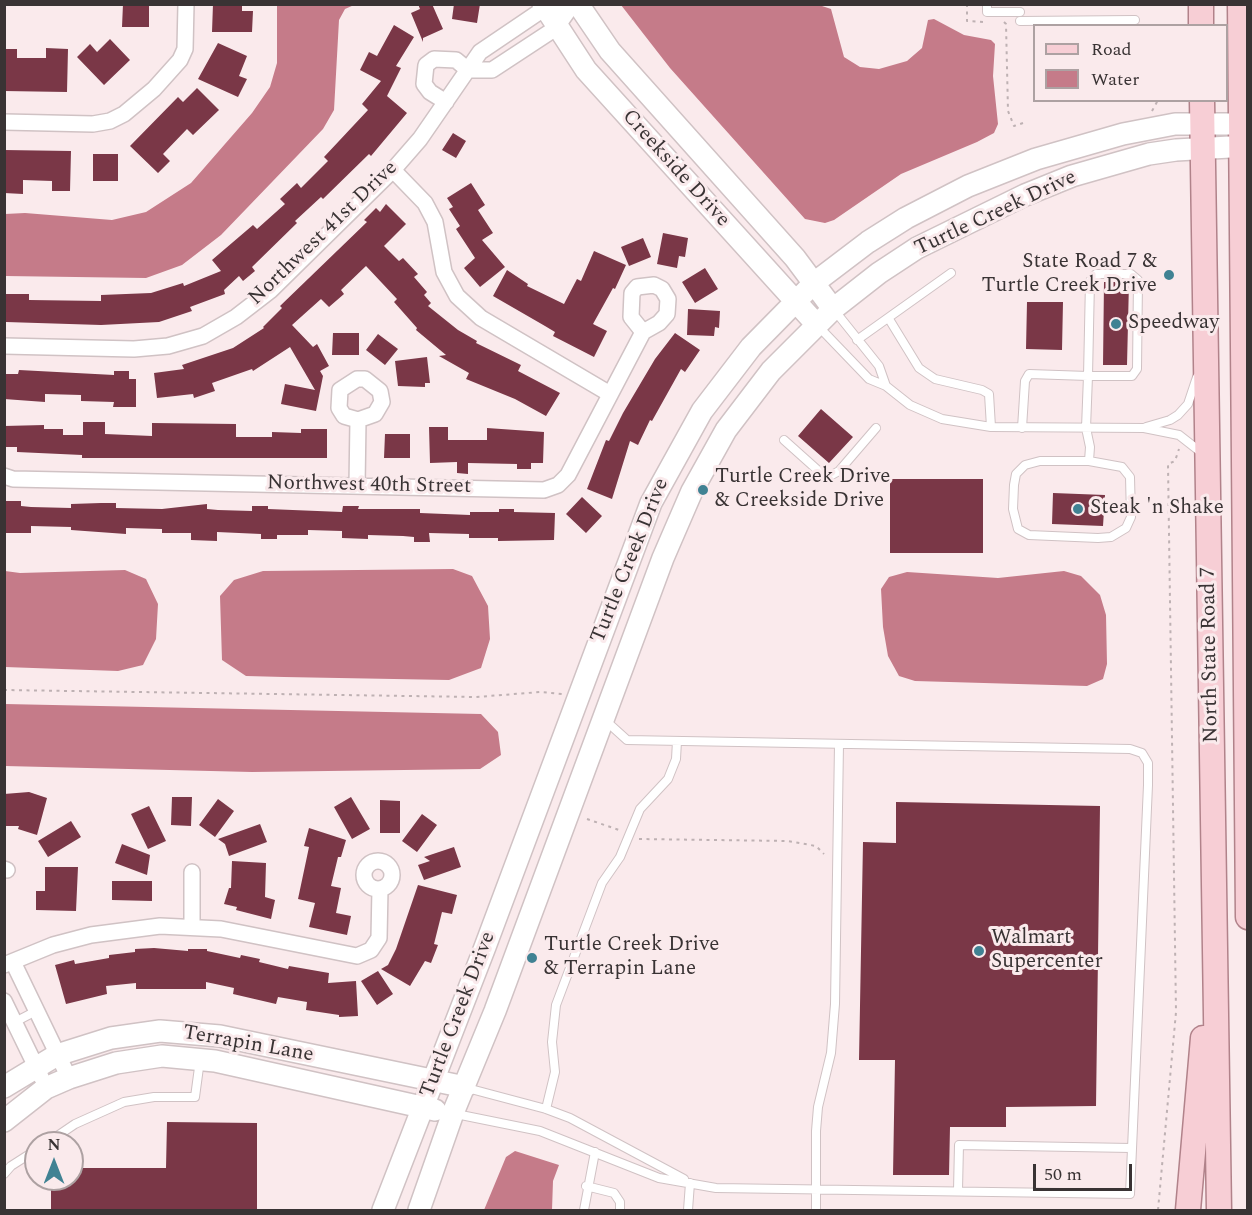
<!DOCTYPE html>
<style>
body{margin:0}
#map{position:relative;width:1252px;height:1215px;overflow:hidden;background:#faeaec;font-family:Spectral,serif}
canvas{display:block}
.frame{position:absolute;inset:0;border:6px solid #393334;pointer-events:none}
.legend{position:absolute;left:1033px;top:24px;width:195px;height:78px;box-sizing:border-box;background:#faeaec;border:2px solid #ada1a2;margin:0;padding:8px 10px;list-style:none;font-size:18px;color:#393334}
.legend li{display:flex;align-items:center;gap:12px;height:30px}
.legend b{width:30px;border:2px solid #ada1a2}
.north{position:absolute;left:24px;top:1131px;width:60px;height:60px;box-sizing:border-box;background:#faeaec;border:2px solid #ada1a2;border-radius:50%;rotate:0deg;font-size:16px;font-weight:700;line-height:24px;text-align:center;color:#393334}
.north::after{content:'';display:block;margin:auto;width:21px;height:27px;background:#408293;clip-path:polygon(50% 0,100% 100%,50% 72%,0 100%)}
.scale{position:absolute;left:1033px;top:1164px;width:99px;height:27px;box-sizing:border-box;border:3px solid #393334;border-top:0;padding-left:8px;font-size:18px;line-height:21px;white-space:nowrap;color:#393334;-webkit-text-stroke:4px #faeaec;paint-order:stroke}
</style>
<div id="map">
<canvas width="1252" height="1215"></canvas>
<div class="frame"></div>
<ul class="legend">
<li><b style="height:8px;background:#f7ced5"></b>Road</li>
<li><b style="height:16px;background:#c57b89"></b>Water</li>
</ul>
<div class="north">N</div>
<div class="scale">50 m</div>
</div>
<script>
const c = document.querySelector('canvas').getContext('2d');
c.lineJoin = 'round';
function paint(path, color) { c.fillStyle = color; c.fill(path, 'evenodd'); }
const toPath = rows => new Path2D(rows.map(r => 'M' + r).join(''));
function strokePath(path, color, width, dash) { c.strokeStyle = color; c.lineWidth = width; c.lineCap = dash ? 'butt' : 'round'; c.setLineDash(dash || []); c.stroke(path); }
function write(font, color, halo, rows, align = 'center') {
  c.font = font + ' Spectral,serif'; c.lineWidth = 6; c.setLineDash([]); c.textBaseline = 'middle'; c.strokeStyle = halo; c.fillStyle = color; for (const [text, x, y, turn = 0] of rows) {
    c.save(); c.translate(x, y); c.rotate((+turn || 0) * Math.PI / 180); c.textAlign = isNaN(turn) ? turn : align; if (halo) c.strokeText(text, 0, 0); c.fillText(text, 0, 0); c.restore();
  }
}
paint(toPath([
 [277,5,354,5,345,9,339,20,334,110,323,129,221,235,182,265,146,278,5,276,5,214,25,213,112,220,146,212,191,183,252,113,270,87,277,63],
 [621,5,819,5,831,9,844,57,860,67,879,69,907,61,922,48,928,20,934,19,964,35,991,40,995,44,993,76,998,124,994,133,977,142,901,174,834,220,825,223,805,219,670,68],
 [453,569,472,576,488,606,490,639,481,668,449,680,284,677,246,676,222,660,220,596,234,580,263,571],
 [125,570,146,579,158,604,156,639,143,665,118,671,5,667,5,571,20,573],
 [1064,571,1081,576,1100,595,1106,615,1107,664,1103,679,1087,686,915,681,899,676,888,656,883,627,881,589,889,577,907,572,998,578],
 [5,704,481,714,498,732,501,755,480,769,252,772,5,766],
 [515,1151,559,1165,553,1181,552,1210,484,1210,506,1157]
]), '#c57b89');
paint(toPath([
 [123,4,149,4,149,27,122,27],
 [213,4,242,4,242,11,253,11,252,32,212,32],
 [418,4,432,4,443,29,423,38,423,42,411,13,420,9],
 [454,4,480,4,477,23,452,19],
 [394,25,414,37,396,66,401,68,387,96,407,113,371,156,369,154,323,199,321,197,295,221,297,223,252,267,255,271,243,281,239,276,224,290,225,294,190,307,192,311,159,322,101,325,6,322,6,294,29,294,29,300,101,301,101,295,151,293,183,283,184,286,221,271,212,260,253,225,257,229,285,204,280,199,297,183,301,188,328,161,324,157,368,110,362,104,381,81,360,70,369,52,377,56],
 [110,39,130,60,104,85,77,57,90,44,97,52],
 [218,43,247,56,239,76,247,79,238,97,198,79],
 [46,48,68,49,67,92,4,91,4,49,17,49,17,58,46,58],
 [197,88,219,110,193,135,187,129,163,154,170,161,158,173,130,146,178,97,183,102],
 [453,133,466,141,456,158,442,150],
 [4,150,71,151,70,191,52,191,52,181,23,180,23,194,4,193],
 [93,154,118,154,118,181,93,181],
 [471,183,485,205,478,210,493,233,482,240,505,267,480,287,464,268,475,258,456,229,460,226,449,209,453,207,447,198],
 [386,204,406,224,384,246,399,261,403,258,418,274,414,277,427,292,424,295,431,303,428,306,458,330,477,341,476,343,521,365,518,371,560,393,546,416,515,399,466,379,469,373,439,356,446,355,416,330,417,328,394,302,397,299,366,266,341,290,344,294,329,307,321,299,292,325,313,347,317,344,329,366,320,371,323,376,316,411,281,404,285,384,315,390,290,347,253,371,252,369,212,383,215,391,194,398,193,394,157,398,154,373,184,369,182,365,233,348,264,328,263,327,282,308,280,306,367,222,364,220,376,208,380,212],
 [663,233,688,238,685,257,679,256,677,268,657,264],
 [643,238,651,257,629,266,621,247],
 [594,251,626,265,615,289,613,288,593,324,607,331,594,357,553,336,555,332,545,326,493,296,507,270,528,284,527,286,564,304,577,279,581,281],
 [705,268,718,289,695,303,682,282],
 [1104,282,1129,282,1127,365,1103,365],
 [1027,302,1063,302,1062,350,1026,349],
 [688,309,720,311,719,328,715,327,714,336,687,335],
 [333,333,359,333,359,355,332,355],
 [675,333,700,350,685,372,681,369,652,421,650,420,638,445,630,441,612,499,587,489,606,440,609,441,623,413,655,359],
 [378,334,398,349,385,365,366,350],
 [427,357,430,383,425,383,425,387,398,386,395,361],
 [19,370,114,375,114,371,129,371,129,379,136,379,136,407,113,407,114,402,81,401,81,395,45,394,45,402,4,399,4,374,18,374],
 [821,409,853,437,829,463,798,436],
 [83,422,105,422,105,434,152,436,152,423,236,424,236,437,272,437,272,432,301,433,301,429,327,429,327,458,82,458,82,455,17,452,17,447,4,447,4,426,44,425,44,429,63,429,63,435,83,435],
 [429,427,448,427,448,440,487,440,487,428,544,432,543,463,531,463,531,469,517,469,517,464,468,463,468,474,457,473,457,462,430,463],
 [385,434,410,434,410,458,384,458],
 [890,479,983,479,983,553,890,553],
 [1053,493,1105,495,1103,526,1052,524],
 [582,497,602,516,586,533,566,514],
 [5,501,21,501,21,506,31,507,71,508,71,504,101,503,116,503,116,508,162,509,207,504,207,509,218,510,252,511,252,506,268,506,268,509,342,512,343,506,359,506,358,509,420,509,420,513,470,515,470,512,499,512,499,509,514,509,514,512,555,513,554,540,498,541,498,538,469,538,469,534,429,533,430,542,414,542,414,537,403,536,368,535,368,539,342,538,342,531,308,530,308,535,277,535,277,539,261,539,261,534,217,532,217,541,191,540,191,533,162,533,162,529,126,528,126,534,71,530,71,527,31,526,31,533,4,533],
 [29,792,47,798,37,835,18,829,19,826,4,826,4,794],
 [172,797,192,797,191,826,171,825],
 [351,797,370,829,352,839,334,807],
 [218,799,234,811,215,837,199,825],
 [380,800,400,801,400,833,380,833],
 [896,802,1100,806,1096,1106,1006,1107,1006,1127,950,1127,949,1175,893,1175,895,1060,859,1060,863,842,896,843],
 [149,806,166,841,148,849,131,814],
 [422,814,437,825,417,852,402,841],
 [71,821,81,837,48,857,38,841],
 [260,824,267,842,229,856,225,844,218,839],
 [309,828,346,840,341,857,338,857,331,886,341,888,336,913,351,916,347,935,309,927,315,903,298,899,309,847,304,846],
 [122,844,150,855,147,875,115,863],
 [454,847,461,867,424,880,418,865,430,861,424,857],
 [232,861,266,863,265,897,275,900,271,919,236,910,237,907,224,904,229,888,231,888],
 [45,867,78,867,76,911,36,910,36,891,45,891],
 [112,881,152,881,152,901,112,900],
 [418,885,457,895,452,914,442,912,434,944,438,945,431,963,425,961,410,986,381,969,388,965,396,949],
 [154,948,188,951,188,949,207,949,207,951,240,958,241,955,260,959,259,962,288,969,289,966,329,973,328,983,356,981,358,1016,339,1017,339,1015,306,1010,307,1002,278,997,276,1004,233,994,234,988,206,982,206,989,136,989,136,983,106,986,107,994,66,1004,55,965,74,960,75,964,109,958,109,955,135,952,135,949],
 [378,971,393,994,377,1005,361,981],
 [167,1122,257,1123,257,1210,51,1210,51,1179,72,1179,72,1168,166,1168]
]), '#7a3747');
const lane = toPath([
 [987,4,987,12,1020,12],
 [1020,21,1135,20],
 [835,311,879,366,886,386],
 [889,319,919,368,935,379,982,390,989,394,991,427],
 [818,326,869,379,886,386,910,405,942,419,991,427,1144,428,1179,435,1202,453],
 [857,340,951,273],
 [1146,427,1170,420,1178,415,1188,404,1197,377],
 [1022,428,1025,381,1029,374,1088,376,1090,281,1096,274,1131,274,1138,280,1137,369,1132,376,1088,376,1086,428,1090,447,1089,461,1122,467,1130,477,1131,517,1126,528,1111,537,1098,538,1029,535,1018,529,1013,509,1014,485,1016,474,1025,465,1040,461,1089,461],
 [784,440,822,474,830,476,839,471,876,428],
 [15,1022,36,1011],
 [467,1088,546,1109,570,1118,684,1179],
 [546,1109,555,1072,552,1042,556,1005,602,883,620,857,640,809,668,779,676,759,677,741],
 [456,1114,540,1131,659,1178,716,1188,1130,1194,1148,785,1148,763,1142,753,1130,749,627,740,606,721],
 [47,1143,75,1124,124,1102,154,1097,195,1097,200,1060],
 [4,1174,11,1166,36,1150],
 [586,1186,614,1193,620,1202,620,1210],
 [958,1190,959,1145,1131,1148],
 [584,1210,595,1152],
 [688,1210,690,1183],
 [816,1210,816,1131,818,1107,831,1053,835,1004,839,744]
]);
const street = toPath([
 [446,102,430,92,424,84,426,65,434,59,456,60,468,70,492,70,556,28,573,4],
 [4,122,93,124,110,121,124,114,154,89,180,60,185,49,186,4],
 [393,170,425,203,435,222,444,272,457,296,481,318,610,394],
 [4,346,134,349,168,346,203,336,236,317,271,290,393,170,420,139,480,52,545,8,558,4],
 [4,476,13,479,544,490,558,485,568,475,643,332,659,323,667,314,668,299,662,289,654,285,637,287,632,293,631,317,643,332],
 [357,486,358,420,375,414,382,402,380,391,365,379,357,379,340,390,339,408,344,416,358,420],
 '364 875a14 14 0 1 1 28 0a14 14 0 1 1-28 0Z',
 [4,869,7,870],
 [192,872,192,926],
 [13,962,69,1078],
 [4,965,53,945,91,935,160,926,221,929,357,956,371,950,379,938,380,889],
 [4,1001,41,1077]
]);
const secondary = toPath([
 [543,4,586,70,817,325],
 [578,4,610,51,795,258,833,309],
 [4,1087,57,1055,111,1038,160,1031,220,1036,465,1087],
 [4,1121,46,1088,69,1078,116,1063,162,1056,215,1061,435,1110],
 [383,1210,485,947,651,503,702,411,751,347,814,283,868,242,906,218,968,186,1036,159,1123,134,1175,124,1248,124],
 [419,1210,453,1113,495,1011,663,558,692,491,726,430,771,371,833,309,879,273,917,248,1025,195,1072,176,1149,154,1176,150,1248,146]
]);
const primary = toPath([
 [1201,4,1201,26],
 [1240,4,1248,917],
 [1202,100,1219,1210],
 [1188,1210,1203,1038]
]);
strokePath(lane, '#d0c2c4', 10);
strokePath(street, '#d0c2c4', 18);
strokePath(secondary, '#d0c2c4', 24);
strokePath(primary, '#b1828a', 27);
strokePath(toPath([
 [967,4,967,21,983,22],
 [1004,22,1006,24,1008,111,1014,126,1026,122],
 [1152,111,1158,100],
 [4,690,476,697,540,692,562,694],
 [587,819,619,830],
 [639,839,788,841,816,846,824,854],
 [1158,1210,1176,1012,1168,464,1175,461,1179,449]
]), '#beb1b3', 2, [3, 4.5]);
strokePath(lane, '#fff', 8);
strokePath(street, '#fff', 15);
strokePath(secondary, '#fff', 21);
strokePath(primary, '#f7ced5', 24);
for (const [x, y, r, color] of [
 [1169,275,6,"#408293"],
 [1116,324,6,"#408293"],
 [703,490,6,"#408293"],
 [1078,509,6,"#408293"],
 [979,951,6,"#408293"],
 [532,958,6,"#408293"]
]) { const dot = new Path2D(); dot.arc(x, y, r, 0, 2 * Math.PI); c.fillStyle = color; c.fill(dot); strokePath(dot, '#faeaec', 2); }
write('21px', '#393334', '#faeaec', [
 ["Creekside Drive",675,169,48],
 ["Turtle Creek Drive",996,214,-25],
 ["Northwest 41st Drive",324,234,-44],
 ["Northwest 40th Street",369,486,1],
 ["Turtle Creek Drive",631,561,-68],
 ["North State Road 7",1211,655,-91],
 ["Turtle Creek Drive",459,1015,-69],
 ["Terrapin Lane",248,1045,10]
]);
write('21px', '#393334', '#faeaec', [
 ["State Road 7 &",1157,263,"right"],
 ["Turtle Creek Drive",1157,287,"right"],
 ["Speedway",1128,324],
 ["Turtle Creek Drive",715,478],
 ["& Creekside Drive",715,502],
 ["Steak 'n Shake",1090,509],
 ["Walmart",991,939],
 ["Supercenter",991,963],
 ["Turtle Creek Drive",544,946],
 ["& Terrapin Lane",544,970]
], 'left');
</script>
